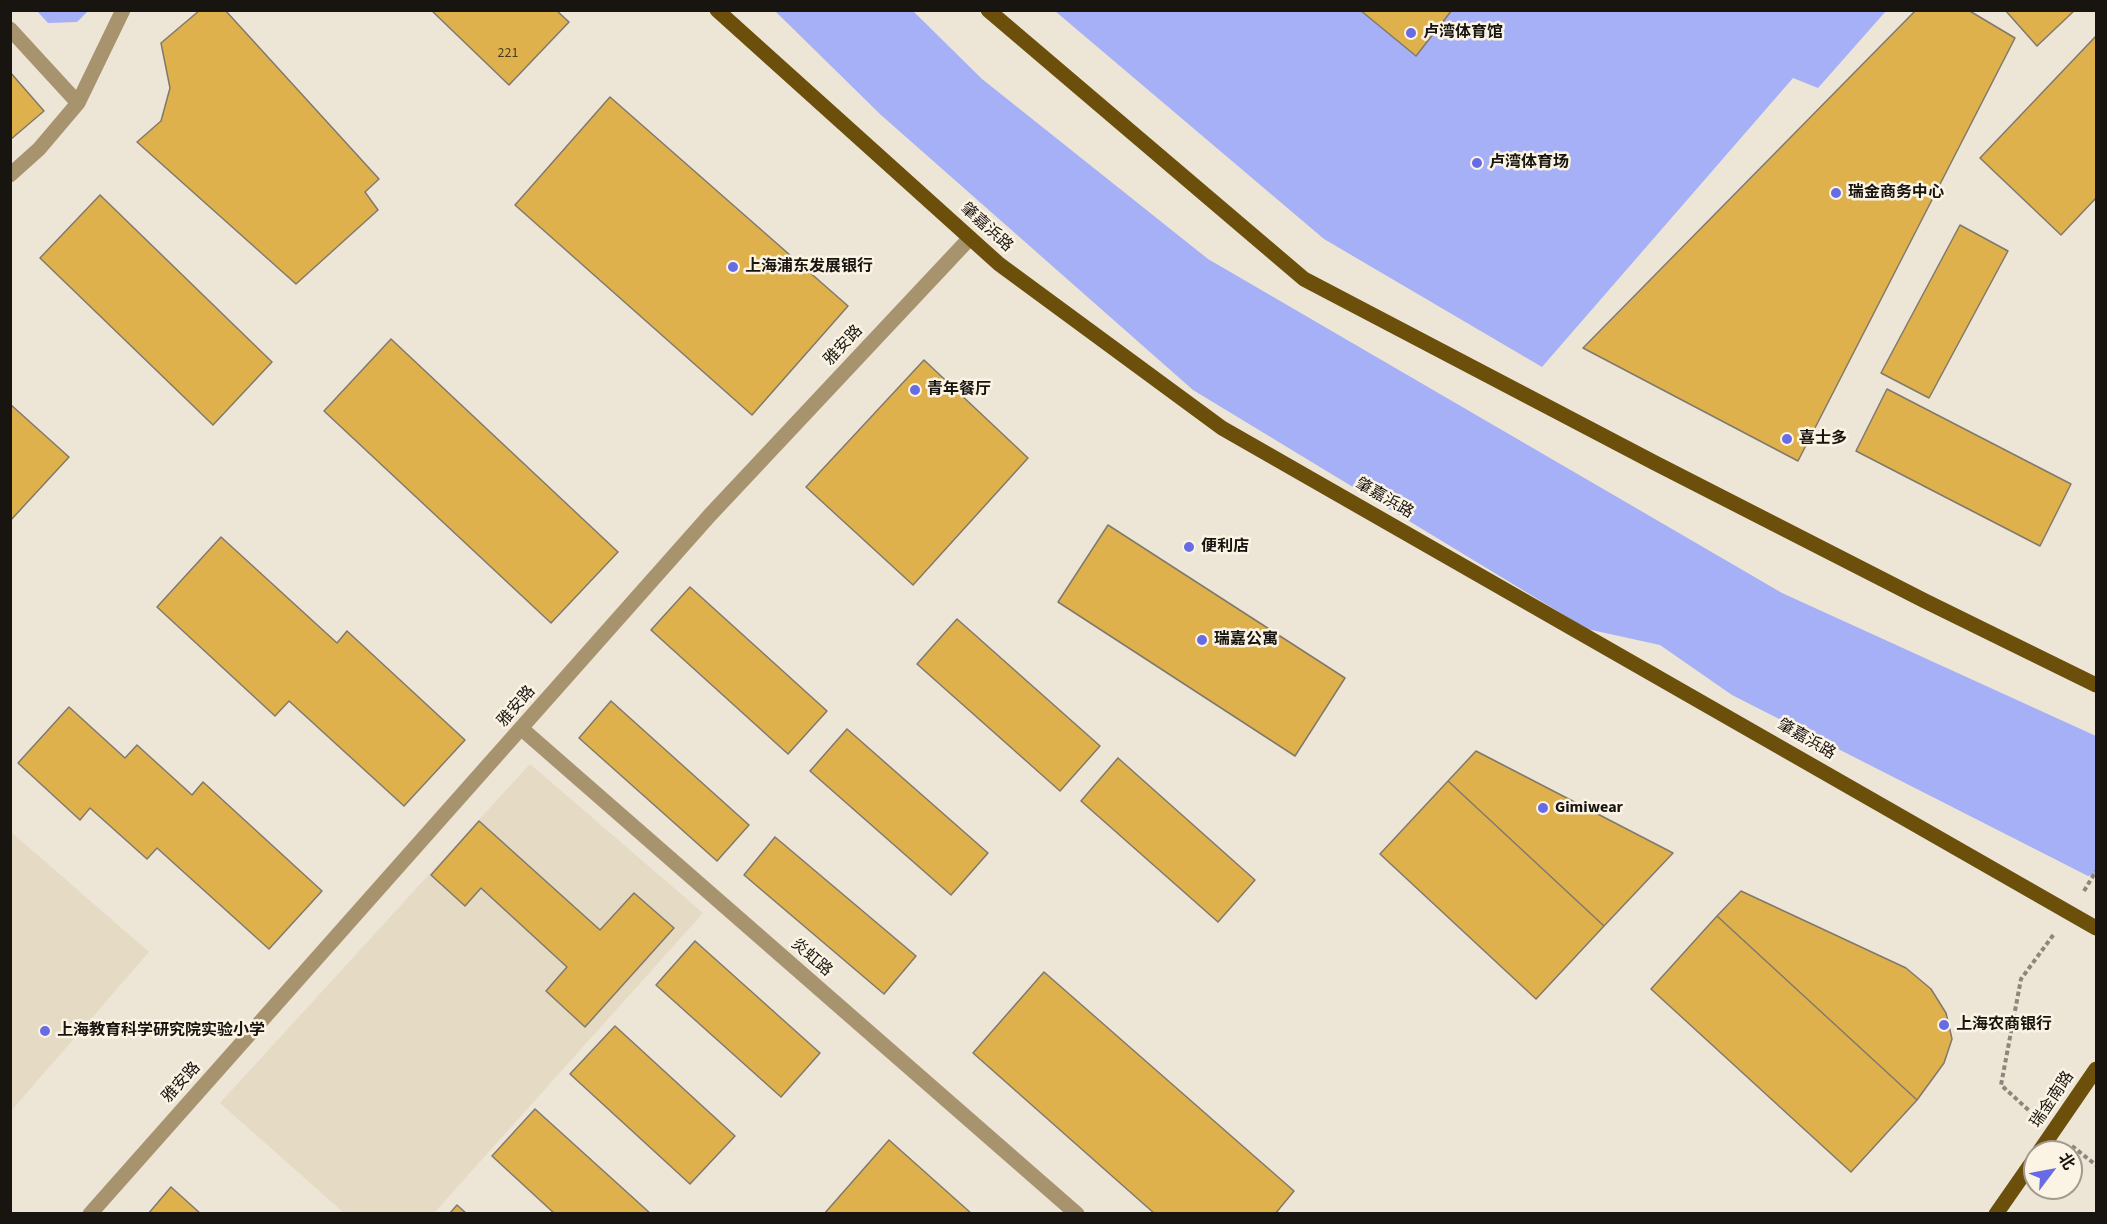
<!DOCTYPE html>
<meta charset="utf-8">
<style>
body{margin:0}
#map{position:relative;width:2107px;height:1224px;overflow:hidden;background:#ede5d6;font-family:"Source Sans 3","Noto Sans SC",sans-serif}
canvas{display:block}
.frame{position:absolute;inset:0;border:12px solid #181510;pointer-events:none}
.north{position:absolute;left:2023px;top:1140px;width:60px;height:60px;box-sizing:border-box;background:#fbf3e3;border:2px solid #a09a8f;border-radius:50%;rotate:58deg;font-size:16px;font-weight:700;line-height:24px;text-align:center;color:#181510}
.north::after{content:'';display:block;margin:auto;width:21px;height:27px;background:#676ce5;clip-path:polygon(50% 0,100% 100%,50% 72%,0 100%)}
</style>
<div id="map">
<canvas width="2107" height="1224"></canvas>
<div class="frame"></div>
<div class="north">北</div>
</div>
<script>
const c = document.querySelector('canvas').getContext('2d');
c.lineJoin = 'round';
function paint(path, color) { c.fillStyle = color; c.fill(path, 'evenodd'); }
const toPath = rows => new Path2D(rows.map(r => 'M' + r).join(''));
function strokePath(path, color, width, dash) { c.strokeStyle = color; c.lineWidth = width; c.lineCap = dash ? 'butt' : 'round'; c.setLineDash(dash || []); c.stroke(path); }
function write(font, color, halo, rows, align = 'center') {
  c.font = font + ' "Source Sans 3","Noto Sans SC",sans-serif'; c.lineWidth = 5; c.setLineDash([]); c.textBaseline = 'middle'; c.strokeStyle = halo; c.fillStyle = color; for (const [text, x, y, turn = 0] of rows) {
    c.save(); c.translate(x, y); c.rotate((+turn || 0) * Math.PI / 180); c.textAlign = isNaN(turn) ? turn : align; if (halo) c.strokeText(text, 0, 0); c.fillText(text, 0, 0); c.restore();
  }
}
paint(toPath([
 [530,764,703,913,434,1213,344,1213,220,1103],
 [11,832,149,952,11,1111]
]), '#e5dac4');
paint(toPath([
 [37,11,88,11,77,22,48,23],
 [775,11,913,11,982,79,1208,259,1782,593,2096,736,2096,874,2088,876,1732,695,1660,645,1587,629,1193,390,881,115],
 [1055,11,1886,11,1818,88,1793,78,1542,367,1324,239]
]), '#a6b0f6');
const building = toPath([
 [200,10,225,10,379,179,365,192,378,210,296,284,137,142,161,121,170,88,161,43,200,10],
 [431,10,556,10,569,22,509,85,431,10],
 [1360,10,1452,10,1416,56,1360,10],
 [1916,10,1968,10,2015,38,1798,461,1583,348,1916,10],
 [2005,10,2075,10,2037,46,2005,10],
 [2096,36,2096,198,2061,235,1980,158,2096,36],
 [10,72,44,111,10,140,10,72],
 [610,97,848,306,752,415,515,205,610,97],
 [100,195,272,362,213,425,40,258,100,195],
 [1960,225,2008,251,1929,398,1881,373,1960,225],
 [391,339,618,552,551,623,324,411,391,339],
 [924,360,1028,458,913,585,806,487,924,360],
 [1887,389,2071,484,2040,546,1856,451,1887,389],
 [10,404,69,457,10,521,10,404],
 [1108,525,1345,678,1295,756,1058,602,1108,525],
 [221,537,337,643,347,631,465,740,404,806,289,701,275,716,157,607,221,537],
 [690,587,827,711,788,754,651,630,690,587],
 [957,619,1100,746,1060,791,917,664,957,619],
 [611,701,749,825,717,861,579,738,611,701],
 [69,707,125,758,137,745,192,795,203,782,322,891,269,949,157,848,147,859,90,808,80,820,18,763,69,707],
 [847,729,988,853,951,895,810,771,847,729],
 [1476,751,1673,853,1604,926,1448,781,1476,751],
 [1118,758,1255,880,1218,922,1081,801,1118,758],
 [1448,781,1604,926,1536,999,1380,854,1448,781],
 [479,821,600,930,634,893,674,928,585,1027,546,991,567,967,481,888,465,906,431,875,479,821],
 [775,837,916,956,884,994,744,875,775,837],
 [1741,891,1906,968,1931,989,1946,1013,1952,1039,1944,1063,1917,1100,1717,916,1741,891],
 [1717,916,1917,1100,1851,1172,1651,989,1717,916],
 [695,941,820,1053,781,1097,656,985,695,941],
 [1044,972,1294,1191,1275,1214,1155,1214,973,1053,1044,972],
 [615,1026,735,1136,690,1184,570,1074,615,1026],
 [535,1109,651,1214,555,1214,492,1156,535,1109],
 [889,1140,972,1214,824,1214,889,1140],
 [171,1187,201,1214,148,1214,171,1187],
 [457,1205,467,1214,449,1214,457,1205]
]);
paint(building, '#dfb14c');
strokePath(building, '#80796b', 1.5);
strokePath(toPath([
 [2084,891,2096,871],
 [2034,1115,2001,1085,2021,979,2054,934],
 [2072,1146,2096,1165]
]), '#8c877c', 4, [4.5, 3]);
strokePath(toPath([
 [10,29,78,103],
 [10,175,39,149,78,103,123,10],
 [522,729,1077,1214],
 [90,1214,710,515,970,238]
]), '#a7936d', 15);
strokePath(toPath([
 [717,10,999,264,1222,428,2096,928],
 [988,10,1304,279,1655,463,1925,601,2096,685],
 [2039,1152,2096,1069],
 [1996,1214,2035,1158]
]), '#6b4f0a', 15);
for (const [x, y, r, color] of [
 [1411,33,6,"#676ce5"],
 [1477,163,6,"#676ce5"],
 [1836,193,6,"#676ce5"],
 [733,267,6,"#676ce5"],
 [915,390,6,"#676ce5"],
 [1787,439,6,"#676ce5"],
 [1189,547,6,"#676ce5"],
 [1202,640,6,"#676ce5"],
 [1543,808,6,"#676ce5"],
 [1944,1025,6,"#676ce5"],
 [45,1031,6,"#676ce5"]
]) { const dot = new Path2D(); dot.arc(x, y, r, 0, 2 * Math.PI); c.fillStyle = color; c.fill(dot); strokePath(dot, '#fbf3e3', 2); }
write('14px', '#4a3c1f', null, [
 ["221",508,54]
]);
write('bold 16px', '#181510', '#fbf3e3', [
 ["卢湾体育馆",1423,33],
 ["卢湾体育场",1489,163],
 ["瑞金商务中心",1848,193],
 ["上海浦东发展银行",745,267],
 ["青年餐厅",927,390],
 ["喜士多",1799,439],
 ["便利店",1201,547],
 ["瑞嘉公寓",1214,640],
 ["Gimiwear",1555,808],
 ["上海农商银行",1956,1025],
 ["上海教育科学研究院实验小学",57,1031]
], 'left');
write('16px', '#181510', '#fbf3e3', [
 ["肇嘉浜路",986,228,42],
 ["雅安路",844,346,-47],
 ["肇嘉浜路",1384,499,30],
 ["雅安路",517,707,-49],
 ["肇嘉浜路",1806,740,30],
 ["炎虹路",811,958,41],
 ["雅安路",182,1083,-48],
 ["瑞金南路",2053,1100,-56]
]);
</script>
